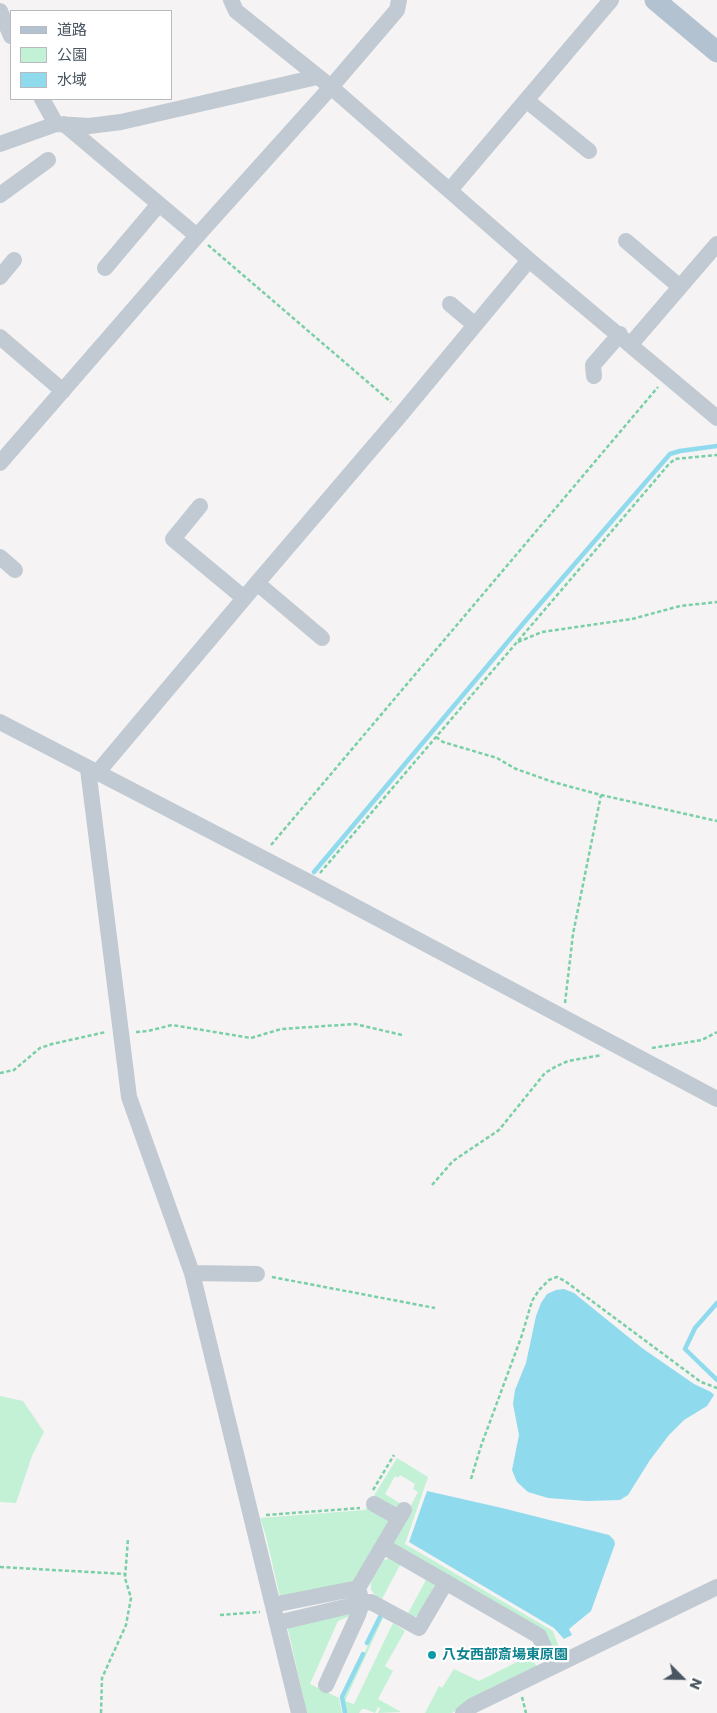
<!DOCTYPE html>
<meta charset="utf-8">
<style>
body{margin:0}
#map{position:relative;width:717px;height:1713px;overflow:hidden;background:#f5f3f3;font-family:Poppins,"Noto Sans JP",sans-serif}
canvas{display:block}
.legend{position:absolute;left:10px;top:10px;width:162px;height:90px;box-sizing:border-box;background:#fff;border:1px solid #b7bbc0;margin:0;padding:6px 9px;list-style:none;font-size:15px;color:#4a5661}
.legend li{display:flex;align-items:center;gap:10px;height:25px}
.legend b{width:25px;border:1px solid #b7bbc0}
.north{position:absolute;left:657px;top:1653px;width:50px;height:50px;-webkit-text-stroke:4px #fff;paint-order:stroke;rotate:113deg;font-size:14px;font-weight:700;line-height:20px;text-align:center;color:#4a5661}
.north::after{content:'';display:block;margin:auto;width:18px;height:22px;background:#4a5661;clip-path:polygon(50% 0,100% 100%,50% 72%,0 100%)}
</style>
<div id="map">
<canvas width="717" height="1713"></canvas>
<ul class="legend">
<li><b style="height:6px;background:#b3c2d1"></b>道路</li>
<li><b style="height:14px;background:#c3f1d5"></b>公園</li>
<li><b style="height:14px;background:#90daee"></b>水域</li>
</ul>
<div class="north">N</div>
</div>
<script>
const c = document.querySelector('canvas').getContext('2d');
c.lineJoin = 'round';
function paint(path, color) { c.fillStyle = color; c.fill(path, 'evenodd'); }
const toPath = rows => new Path2D(rows.map(r => 'M' + r).join(''));
function strokePath(path, color, width, dash) { c.strokeStyle = color; c.lineWidth = width; c.lineCap = dash ? 'butt' : 'round'; c.setLineDash(dash || []); c.stroke(path); }
function write(font, color, halo, rows, align = 'center') {
  c.font = font + ' Poppins,"Noto Sans JP",sans-serif'; c.lineWidth = 4.5; c.setLineDash([]); c.textBaseline = 'middle'; c.strokeStyle = halo; c.fillStyle = color; for (const [text, x, y, turn = 0] of rows) {
    c.save(); c.translate(x, y); c.rotate((+turn || 0) * Math.PI / 180); c.textAlign = isNaN(turn) ? turn : align; if (halo) c.strokeText(text, 0, 0); c.fillText(text, 0, 0); c.restore();
  }
}
paint(toPath([
 [0,1396,23,1401,44,1432,32,1456,16,1503,0,1502],
 [397,1458,428,1477,405,1544,553,1631,562,1656,556,1659,546,1634,392,1542,418,1492,413,1489,415,1484,400,1475,398,1478,395,1476,385,1494,403,1505,397,1514,372,1499],
 [369,1504,394,1518,358,1580,280,1597,266,1536,260,1518,365,1510],
 [389,1558,401,1563,382,1599,376,1596,371,1590,371,1582,383,1561],
 [427,1578,432,1581,434,1585,432,1590,421,1612,416,1616,411,1618,407,1615],
 [351,1611,352,1615,338,1621,310,1684,339,1698,342,1713,307,1713,287,1625],
 [381,1616,383,1618,345,1701,354,1704,393,1623,405,1631,385,1666,393,1671,378,1699,401,1712,378,1713,380,1708,378,1707,375,1713,365,1709,362,1709,359,1713,345,1713,343,1701],
 [531,1655,537,1668,471,1701,452,1713,425,1713,439,1686,442,1688,454,1669,479,1681]
]), '#c3f1d5');
paint(toPath([
 [564,1289,574,1293,642,1348,694,1384,711,1392,714,1395,707,1406,684,1420,669,1435,650,1460,628,1495,620,1500,587,1501,548,1498,528,1492,517,1482,512,1470,519,1435,513,1404,515,1390,526,1363,536,1316,541,1303,547,1294,556,1290],
 [427,1491,502,1508,609,1535,614,1540,615,1544,591,1611,569,1629,572,1635,564,1639,554,1628,409,1542]
]), '#90daee');
strokePath(toPath([
 [314,872,527,619,670,454,680,451,717,446],
 [717,1303,695,1328,685,1349,717,1380],
 [367,1643,381,1615],
 [345,1713,342,1697,363,1654]
]), '#90daee', 4.5);
strokePath(toPath([
 [208,245,391,402],
 [518,642,542,632,632,619,680,606,717,602],
 [436,737,443,742,497,758,516,769,553,782,601,795,717,821],
 [271,845,658,387],
 [320,873,669,464,675,459,717,455],
 [565,1003,573,934,601,795],
 [136,1032,148,1031,172,1025,251,1038,281,1029,355,1024,402,1035],
 [652,1048,702,1040,717,1032],
 [0,1073,14,1070,40,1048,52,1044,106,1032],
 [432,1185,453,1161,499,1130,545,1073,555,1067,568,1061,602,1055],
 [272,1277,435,1308],
 [471,1479,481,1446,522,1335,532,1301,539,1290,549,1280,557,1277,565,1281,701,1382,717,1388],
 [373,1490,394,1455],
 [266,1515,360,1508],
 [0,1567,125,1574],
 [220,1615,260,1612],
 [522,1697,526,1713],
 [101,1713,102,1678,126,1625,131,1598,125,1578,128,1539]
]), '#7ad0a6', 2.5, [4, 2.5]);
strokePath(toPath([
 [231,0,236,11,331,87,529,260,717,418],
 [0,11,11,36],
 [42,99,56,124],
 [526,100,589,151],
 [64,124,197,236],
 [0,144,56,124,89,126,121,122,317,77],
 [450,190,611,0],
 [0,195,48,160],
 [626,241,680,287],
 [105,268,159,204],
 [0,277,14,260],
 [450,304,475,325],
 [0,337,63,391],
 [631,344,717,244],
 [594,376,593,365,620,334],
 [0,463,197,236,331,87,397,10,399,0],
 [200,506,173,539,244,598],
 [0,557,15,570],
 [257,583,322,638],
 [0,722,311,883,717,1099],
 [88,769,129,1097,192,1273,299,1713],
 [97,773,257,583,403,412,529,260],
 [192,1273,257,1274],
 [374,1504,399,1518],
 [383,1546,539,1636,546,1652],
 [358,1588,404,1510],
 [273,1605,358,1588,362,1603,277,1623],
 [326,1685,358,1615,362,1603,371,1602,419,1628,446,1582],
 [463,1713,472,1706,717,1587]
]), '#c1cad2', 16);
strokePath(toPath([
 [655,0,717,52]
]), '#b3c2d1', 21);
for (const [x, y, r, color] of [
 [432,1655,5,"#0f9aa8"]
]) { const dot = new Path2D(); dot.arc(x, y, r, 0, 2 * Math.PI); c.fillStyle = color; c.fill(dot); strokePath(dot, '#fff', 2); }
write('bold 14px', '#0d838f', '#fff', [
 ["八女西部斎場東原園",442,1655]
], 'left');
</script>
